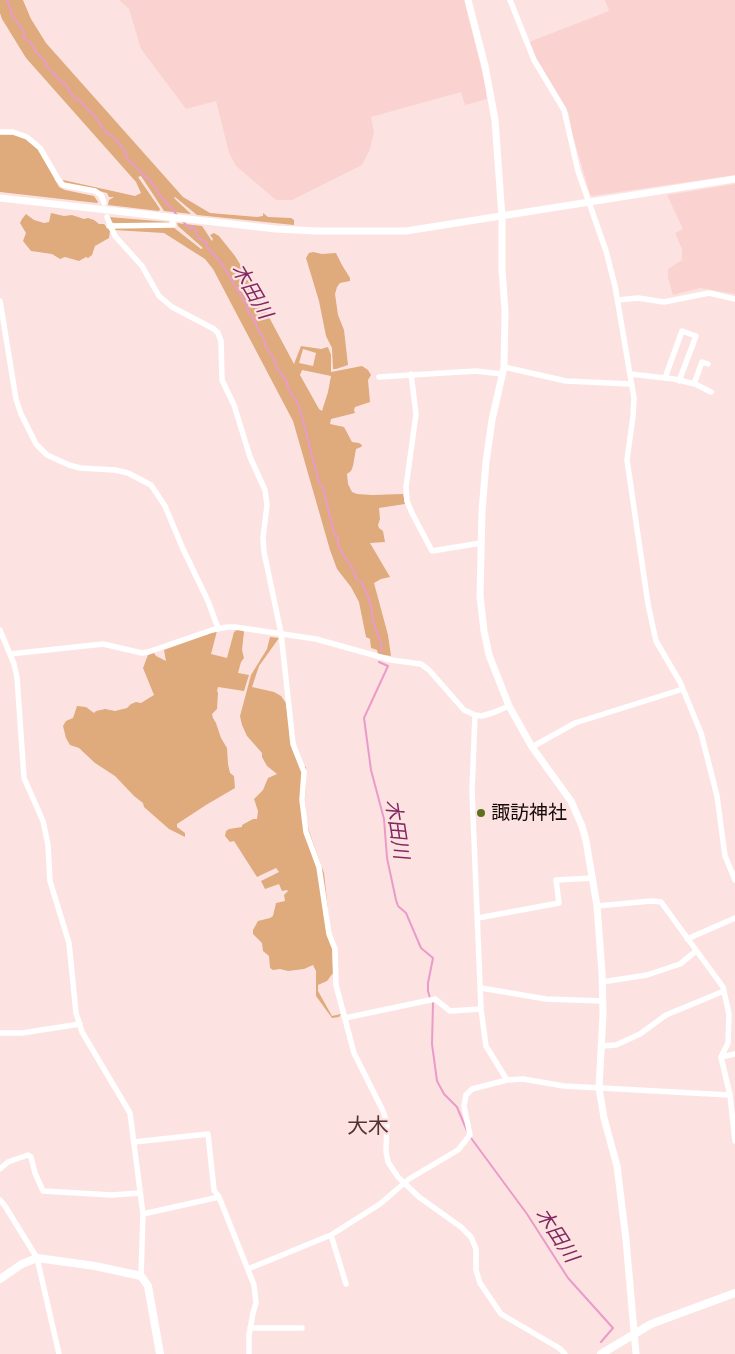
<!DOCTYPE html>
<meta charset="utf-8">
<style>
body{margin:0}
canvas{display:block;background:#fce3e1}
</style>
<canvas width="735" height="1354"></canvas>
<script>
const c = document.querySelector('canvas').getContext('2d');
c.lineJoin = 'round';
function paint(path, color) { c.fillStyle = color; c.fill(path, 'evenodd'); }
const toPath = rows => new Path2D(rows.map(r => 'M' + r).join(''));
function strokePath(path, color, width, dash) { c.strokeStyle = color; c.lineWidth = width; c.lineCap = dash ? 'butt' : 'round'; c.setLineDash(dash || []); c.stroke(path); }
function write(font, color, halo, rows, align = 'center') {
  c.font = font + ' Commissioner,"Noto Sans JP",sans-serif'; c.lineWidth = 4.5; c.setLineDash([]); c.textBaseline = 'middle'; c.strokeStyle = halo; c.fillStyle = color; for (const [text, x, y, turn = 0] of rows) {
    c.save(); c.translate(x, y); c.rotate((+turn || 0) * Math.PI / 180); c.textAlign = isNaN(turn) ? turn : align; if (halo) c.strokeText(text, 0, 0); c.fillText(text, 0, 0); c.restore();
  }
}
paint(toPath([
 [119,0,464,0,485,83,487,99,465,105,461,92,371,117,374,132,370,149,362,165,292,200,276,200,236,166,229,153,216,101,186,109,141,49,129,9],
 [605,0,735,0,735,175,592,196,590,194,572,133,569,114,535,56,529,42,609,11],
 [735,184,735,294,700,288,673,295,668,278,668,269,682,260,682,249,675,233,683,229,667,195]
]), '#fad3d0');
paint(toPath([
 [0,0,23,0,31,19,46,43,183,197,210,213,257,217,263,216,263,213,268,217,291,218,294,220,294,225,197,215,175,197,174,198,191,214,164,211,141,176,138,177,160,209,159,211,108,205,109,200,114,197,109,197,107,193,62,182,63,180,135,196,141,193,136,182,26,58,2,19,0,13],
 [0,132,32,139,54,175,54,178,59,187,65,190,94,196,98,202,97,203,0,192],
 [51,213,64,216,72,215,84,219,88,218,94,220,99,224,104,224,110,231,109,238,95,246,92,255,88,258,86,257,79,261,65,257,60,259,52,254,31,251,23,241,26,233,20,223,22,219,26,214,34,220,44,223,49,222],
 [109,217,169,222,169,223,116,224,111,222],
 [177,223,202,226,212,241,213,239,210,235,214,233,219,236,235,256,246,274,294,364,301,346,321,349,328,347,331,355,331,372,362,366,368,370,371,375,368,380,370,402,355,407,354,410,355,413,331,419,330,424,344,427,352,442,359,443,362,445,361,447,356,449,353,466,351,471,347,474,348,484,352,492,357,494,372,495,403,494,405,504,379,508,380,519,378,525,379,528,383,531,385,542,370,543,390,577,381,579,374,583,388,635,391,656,378,654,377,650,371,648,370,639,366,637,359,602,351,587,337,569,330,550,293,421,213,269,205,259,164,233,114,230,113,227,173,227,201,249,203,248,178,226],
 [303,349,316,353,313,366,299,363],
 [302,370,331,376,328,392,322,411,319,409,300,375],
 [313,252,322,254,336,253,342,265,350,278,350,281,340,283,337,287,335,294,338,315,344,330,348,365,336,369,333,369,332,348,326,336,319,301,306,258,309,253],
 [237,630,243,630,244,632,242,650,244,658,241,662,238,673,249,675,244,691,218,687,217,691,218,693,217,709,212,714,213,718,216,723,221,738,227,748,228,764,230,773,234,776,235,788,206,805,177,824,177,827,185,833,185,837,169,829,144,807,143,803,134,796,115,776,95,763,79,748,70,745,66,738,63,726,66,721,73,718,77,706,86,707,94,713,96,711,105,709,115,711,127,708,131,704,136,702,141,703,154,695,143,668,148,655,154,653,156,656,166,661,164,650,217,631,211,654,227,658,234,632],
 [270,637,279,638,259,666,252,687,274,692,281,696,286,703,292,749,299,764,306,767,305,801,306,815,309,831,324,873,332,947,333,973,327,981,318,985,318,991,332,1016,341,1014,339,1017,332,1018,316,996,316,971,313,965,304,969,288,971,280,969,273,970,270,968,269,956,263,951,262,943,253,934,253,930,258,921,270,918,273,916,276,903,285,901,284,895,288,891,287,890,282,891,279,884,265,889,261,881,279,872,276,868,257,877,234,841,230,842,225,836,226,831,229,829,242,827,242,825,253,819,257,819,258,811,254,799,263,790,268,778,277,774,267,766,262,757,262,753,247,736,242,725,240,716,251,675,267,649]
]), '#dfaa7c');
strokePath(toPath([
 [7,0,10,7,12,15,24,32,24,38,31,43,36,52,45,61,47,67,53,72,62,83,66,84,69,91,77,100,78,99,97,119,106,133,110,135,114,138,126,152,126,157,152,183,159,194,177,215],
 [182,220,189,228,193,227,195,229,198,238,206,242,208,248,222,264,247,306,249,314,253,317,260,334,263,336,266,347,273,357,277,369,287,381,288,388,299,406,318,478,320,485,323,487,334,534,338,538,338,545,342,553,355,573,356,579,362,583,369,599,372,611,372,618,382,647,381,651],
 [379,662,388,666,364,718,371,770,384,819,387,858,396,900,398,906,406,913,421,948,433,958,428,983,428,991,430,998],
 [433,1003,432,1044,437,1081,444,1094,457,1107,467,1131],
 [471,1138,527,1214,568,1278,613,1328,601,1342]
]), '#ea9bc9', 2);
strokePath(toPath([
 [510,0,534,60,564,110,578,171,606,251,615,286,634,398,633,416,627,460,648,604,656,641,680,682,701,733,717,796,725,856,735,880],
 [0,132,13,132,27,137,40,148,58,179,63,185,95,191,101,195,104,203],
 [107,217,115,236,142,266,159,296,172,307,214,329,218,333,221,341,222,380,234,405,250,457,265,490,267,505,263,538,264,552,281,633,293,744,304,772,302,800,306,832,319,867,329,934,335,949,336,985,354,1053,383,1111,387,1123,386,1151,388,1162,398,1177,419,1197,461,1227,471,1237,476,1249,476,1270,480,1283,501,1314,559,1348,565,1354],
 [109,226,173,225,173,217],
 [618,300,638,298,664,302,709,293,735,299],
 [0,301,16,399,21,414,36,444,47,455,69,465,80,468,115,470,128,473,151,485,165,506,183,549,208,601,218,628],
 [504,367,566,381,631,384],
 [411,374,416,414,406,487,407,501,412,513,432,551,481,543],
 [630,374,674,379,695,384,711,392],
 [379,377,476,371,502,374],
 [665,378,682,331,696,336,679,381],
 [694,384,702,362,708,364],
 [0,630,14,664,17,677,24,778,43,821,48,845,50,881,69,943,76,1013,82,1032,130,1113,143,1214,141,1276],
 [10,654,103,644,142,653,148,652,212,630,227,627,235,627,316,639,391,660,421,664,429,670,464,710,475,715,482,716,495,712,509,706],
 [475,715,472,791,481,1009,486,1046,507,1080],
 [532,747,575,723,683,689],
 [597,906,651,901,661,902,723,987,729,1014,728,1043,721,1057,730,1095,735,1141],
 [478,918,559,903,556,880,593,878],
 [687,939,735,918],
 [602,982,647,975,680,964,696,951],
 [481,988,546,999,603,1001],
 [345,1018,435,999,450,1011,481,1009],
 [0,1033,22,1033,80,1024],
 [601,1046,616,1045,640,1034,666,1015,724,991],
 [721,1057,735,1054],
 [134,1142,208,1134,214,1190,219,1197],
 [0,1169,8,1162,28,1155,31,1157,35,1173,43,1191,112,1195,140,1193],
 [0,1200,5,1206,37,1258,59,1354],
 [143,1214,219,1197,254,1285,256,1303,253,1313,249,1335,249,1354],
 [331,1235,346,1284],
 [248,1269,331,1235,380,1204,409,1179,458,1150,470,1135,464,1106,466,1095,472,1089,507,1080,523,1079,564,1086,730,1095],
 [250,1328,302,1328]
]), '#fff', 5.5);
strokePath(toPath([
 [468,0,485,66,495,120,502,217,502,269,505,311,504,367,492,420,486,462,482,511,480,596,484,631,489,655,509,706,532,747,571,801,582,826,586,841,597,906,602,973,603,1014,599,1088,604,1118,617,1166,626,1240,636,1354],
 [0,198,276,229,317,231,406,231,735,179]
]), '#fff', 7);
strokePath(toPath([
 [0,1279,22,1264,37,1258,95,1266,141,1276,148,1286,160,1354],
 [601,1354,651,1324,735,1293]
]), '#fff', 8);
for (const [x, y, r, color] of [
 [481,813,5,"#5f701d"]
]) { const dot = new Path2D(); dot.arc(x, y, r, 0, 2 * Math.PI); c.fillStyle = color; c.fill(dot); strokePath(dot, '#fce3e1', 2); }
write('19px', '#170a09', '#fce3e1', [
 ["諏訪神社",491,813]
], 'left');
write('italic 20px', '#822863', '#fce3e1', [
 ["木田川",252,291,60],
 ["木田川",397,829,81],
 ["木田川",557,1235,57]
]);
write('21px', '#533332', '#fce3e1', [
 ["大木",368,1126]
]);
</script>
